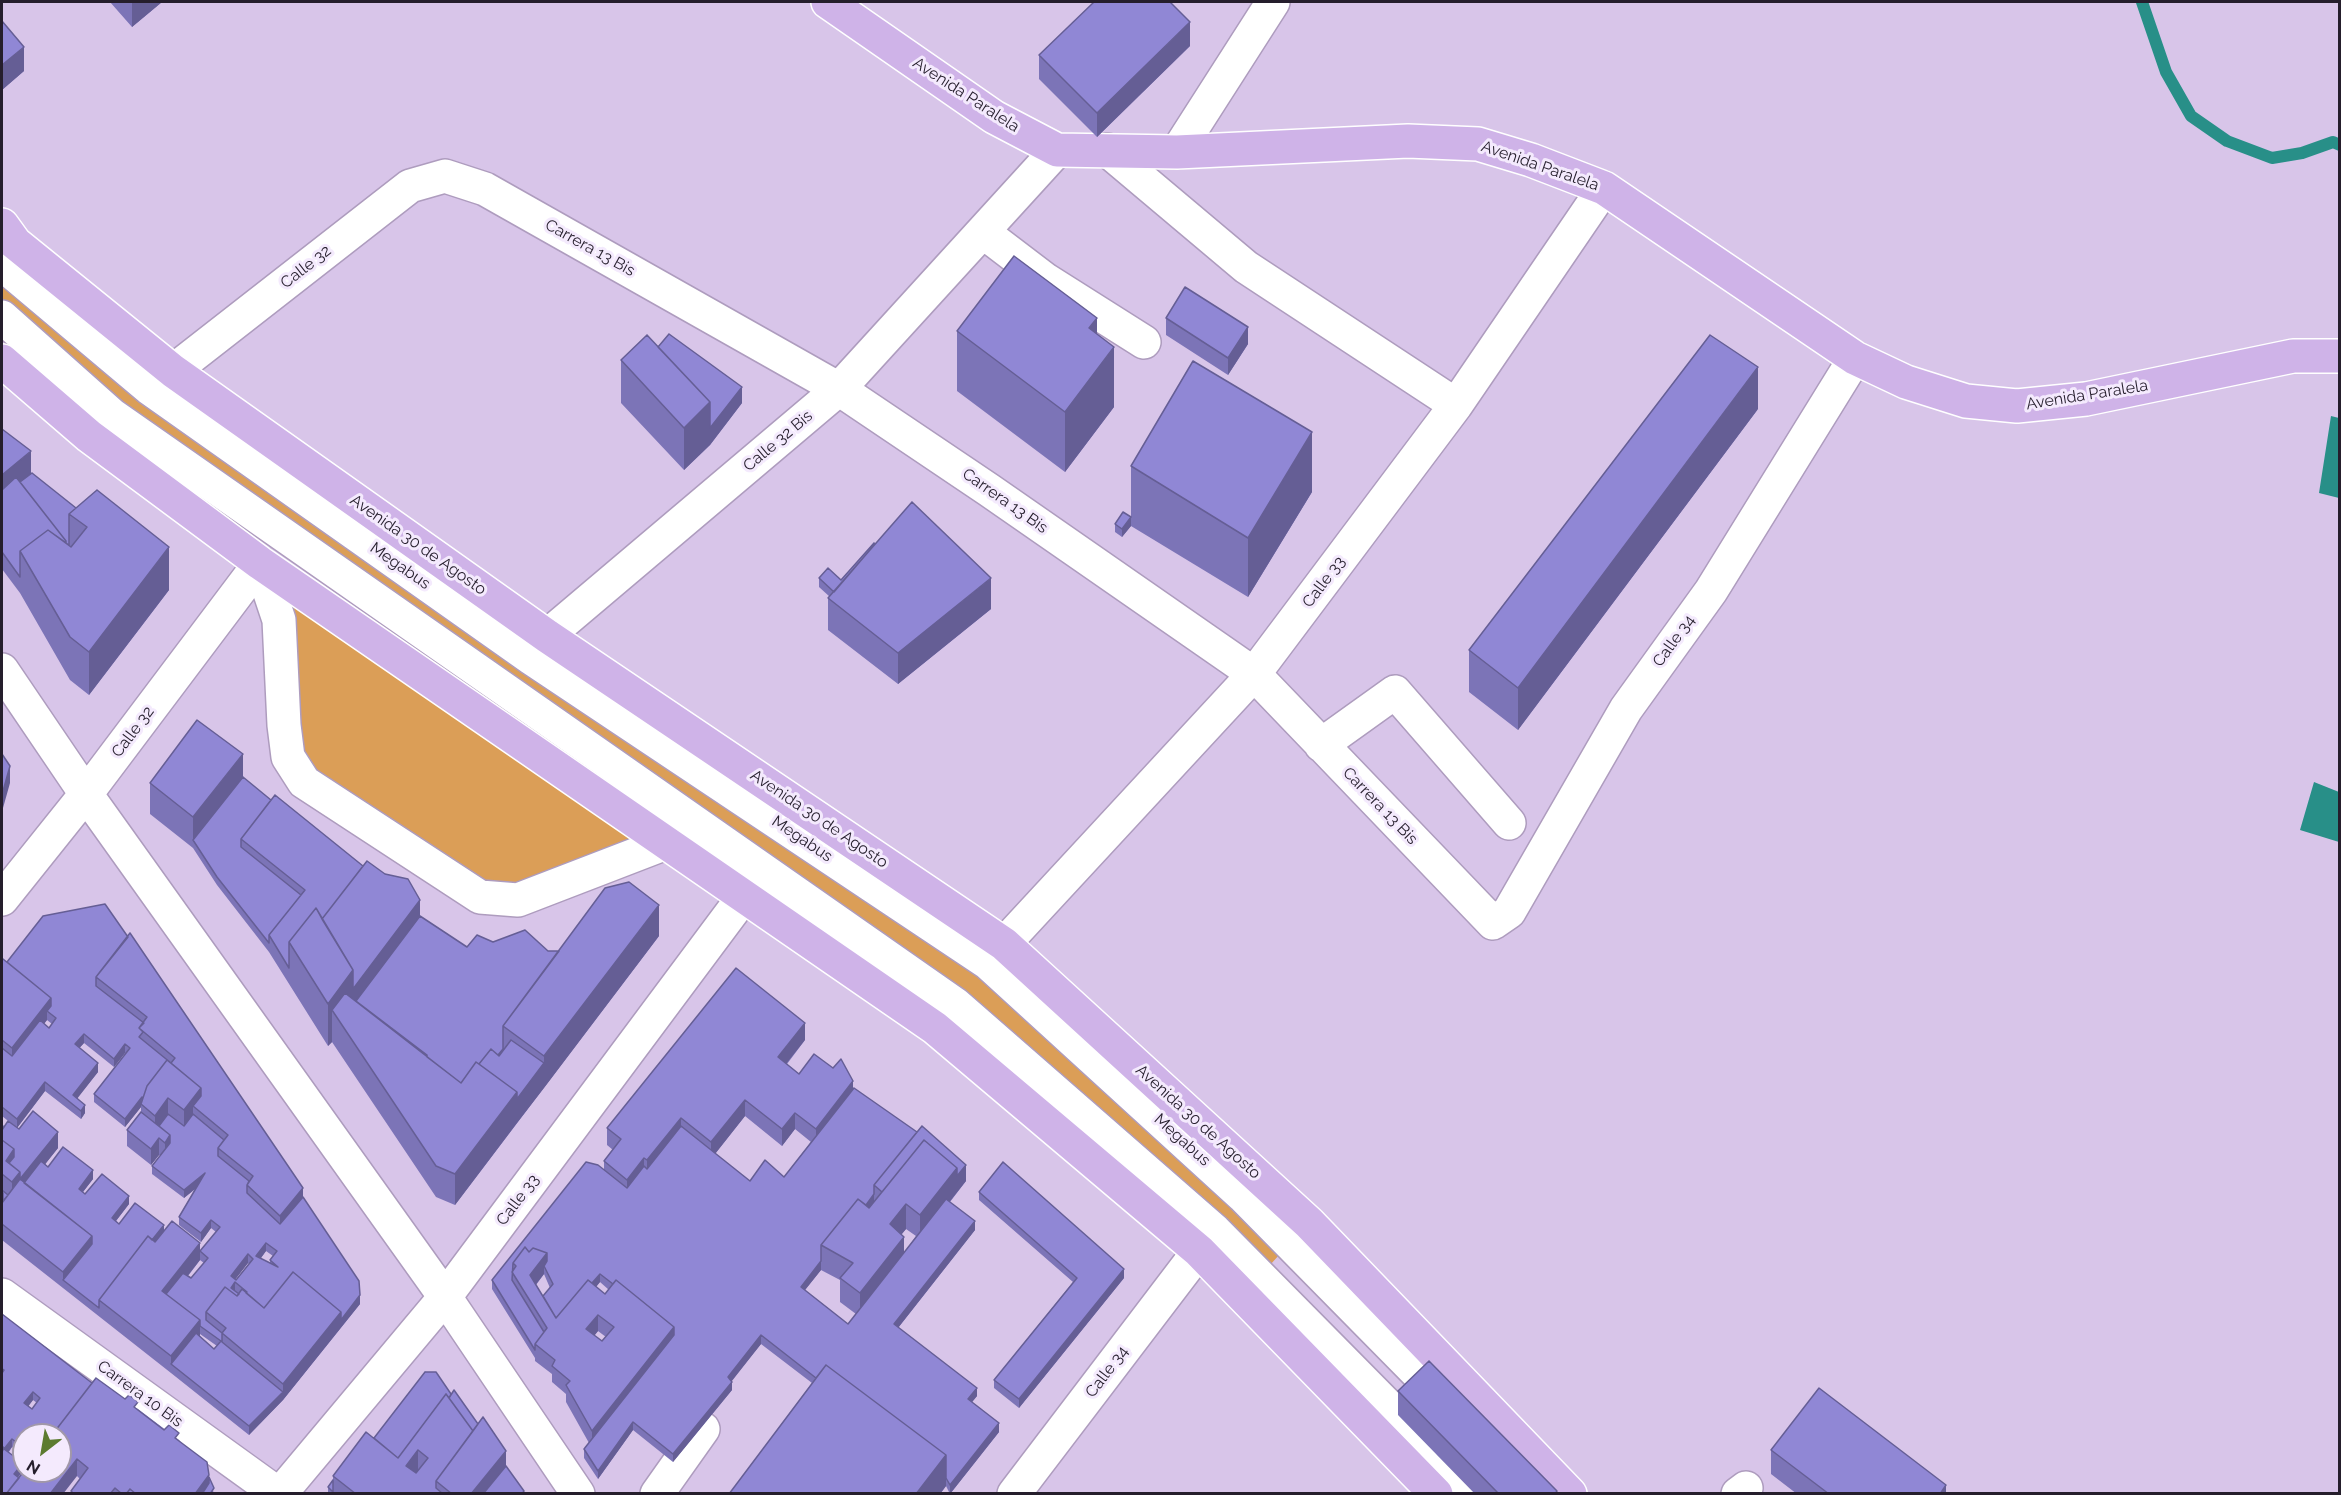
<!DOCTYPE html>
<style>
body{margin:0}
#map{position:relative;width:2341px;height:1495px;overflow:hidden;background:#d8c5e9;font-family:Raleway,sans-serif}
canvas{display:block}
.frame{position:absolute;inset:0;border:3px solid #251e2c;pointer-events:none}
.north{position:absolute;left:12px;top:1423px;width:60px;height:60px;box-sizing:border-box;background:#f4eafd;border:2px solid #a198a9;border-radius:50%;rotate:211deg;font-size:16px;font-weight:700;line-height:24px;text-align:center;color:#251e2c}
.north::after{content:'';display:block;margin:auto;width:21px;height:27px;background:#5c7b30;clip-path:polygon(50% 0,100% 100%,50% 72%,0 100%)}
</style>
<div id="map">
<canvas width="2341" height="1495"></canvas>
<div class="frame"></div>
<div class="north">N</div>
</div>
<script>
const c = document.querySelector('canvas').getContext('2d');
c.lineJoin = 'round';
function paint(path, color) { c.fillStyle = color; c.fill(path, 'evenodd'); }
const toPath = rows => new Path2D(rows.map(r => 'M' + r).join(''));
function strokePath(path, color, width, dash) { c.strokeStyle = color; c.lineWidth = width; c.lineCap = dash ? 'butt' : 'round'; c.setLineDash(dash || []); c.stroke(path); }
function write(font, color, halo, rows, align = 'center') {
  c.font = font + ' Raleway,sans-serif'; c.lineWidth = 6; c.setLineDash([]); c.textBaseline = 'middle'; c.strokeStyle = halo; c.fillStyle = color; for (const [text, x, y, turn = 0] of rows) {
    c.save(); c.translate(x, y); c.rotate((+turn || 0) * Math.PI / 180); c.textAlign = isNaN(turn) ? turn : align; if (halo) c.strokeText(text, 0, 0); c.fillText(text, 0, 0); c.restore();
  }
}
paint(toPath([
 [2,264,988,963,1290,1243,1260,1276,1215,1231,2,317],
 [260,563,666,843,518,900,304,782]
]), '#db9e57');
paint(toPath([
 [2331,416,2339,418,2339,498,2319,493],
 [2314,782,2339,792,2339,842,2300,830]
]), '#288f88');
strokePath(toPath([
 [2142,2,2166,72,2191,116,2227,141,2272,158,2302,153,2333,142,2340,145]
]), '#288f88', 12);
const minor = toPath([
 [1107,150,1246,267,1456,405],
 [1177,152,1273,2],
 [983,232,1046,280,1144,342],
 [2,264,149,388,531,658,988,963,1243,1196,1448,1404],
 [2,317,112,415,955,1004,1215,1231,1475,1494],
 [173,371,410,186,445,176,485,189,839,389,989,490,1254,674,1493,923,1509,912,1626,709,1711,591,1855,358],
 [260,563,279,620,284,725,288,757,304,782,480,897,518,900,666,843],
 [531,658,547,636,839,389,1057,150],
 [2,670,86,794,445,1297,578,1494],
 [1321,745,1395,692,1509,823],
 [2,899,86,794,260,563],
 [1004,944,1254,674,1456,405,1604,188],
 [2,1295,278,1494],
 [280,1494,445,1297,744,896],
 [657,1494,703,1429],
 [1014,1494,1199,1251],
 [1738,1494,1746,1488]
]);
const major = toPath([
 [828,2,994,117,1057,150,1177,152,1408,141,1478,144,1531,160,1604,188,1855,358,1906,382,1966,401,2017,406,2086,399,2293,356,2340,356],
 [2,225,15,243,173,371,547,636,1004,944,1309,1223,1570,1494],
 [2,361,89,436,260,563,935,1028,1199,1251,1436,1494]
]);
strokePath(minor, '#ae9cbe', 36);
strokePath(major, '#fff', 36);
strokePath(minor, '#fff', 33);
strokePath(major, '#cfb3e8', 33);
paint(toPath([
 [110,2,162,2,132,27],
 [2,21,24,71,2,90],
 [1190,46,1097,137,1039,79,1039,55],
 [1166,318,1248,344,1228,375,1166,335],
 [957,331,1097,334,1114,407,1065,472,957,391],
 [658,347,742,403,710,445,684,470,621,403,621,360],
 [1758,409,1518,730,1469,692,1469,650],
 [2,429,31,474,169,590,89,695,70,680,20,593,2,569],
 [1131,466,1312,492,1248,597,1131,526],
 [1115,524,1131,526,1122,537,1115,532],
 [819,578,841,580,991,609,898,684,828,630,828,598,830,597,819,587],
 [150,783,271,800,420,916,467,947,493,942,548,951,559,951,659,936,455,1205,436,1197,332,1042,328,1046,269,952,217,885,193,848,150,814],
 [105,904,303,1197,360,1304,283,1400,249,1435,171,1373,2,1240,2,1124,4,1126,19,1129,58,1148,45,1164,48,1167,93,1179,83,1192,85,1194,129,1204,116,1221,119,1224,164,1231,200,1251,216,1232,211,1228,201,1242,179,1225,179,1217,195,1189,184,1198,152,1174,152,1166,161,1155,159,1155,151,1165,127,1146,127,1130,141,1112,141,1107,125,1127,94,1102,94,1094,126,1053,125,1053,114,1067,84,1043,79,1048,98,1072,77,1098,85,1113,81,1119,45,1091,17,1128,2,1116,2,960,7,962],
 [47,1020,52,1024,49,1028,44,1024],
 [266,1251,273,1256,270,1260,270,1263,260,1259],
 [200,1260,204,1263,191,1278,188,1276],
 [248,1263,249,1264,236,1280,235,1279],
 [200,1334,217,1346,214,1349,200,1336],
 [805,1040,787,1064,799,1074,853,1090,966,1181,950,1202,975,1230,898,1328,977,1396,972,1402,999,1432,950,1494,946,1486,940,1494,729,1494,812,1383,761,1344,731,1381,732,1390,673,1462,633,1430,598,1479,584,1458,584,1449,589,1443,566,1402,566,1394,552,1382,552,1374,535,1361,535,1358,492,1289,492,1280,604,1170,604,1161,613,1150,607,1145,607,1128],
 [745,1116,782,1146,795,1129,811,1142,784,1177,750,1181,715,1154],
 [906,1229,916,1236,904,1253,901,1235],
 [821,1270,840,1280,840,1302,856,1314,848,1324,805,1290],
 [544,1274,550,1288,543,1296,536,1285],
 [600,1282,609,1290,605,1294,596,1287],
 [598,1331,606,1337,602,1341,594,1336],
 [979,1192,1124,1278,1019,1408,994,1388,994,1380,1073,1282,979,1200],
 [2,1314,92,1383,138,1409,179,1440,209,1477,214,1494,71,1494,71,1491,80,1479,77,1476,2,1494],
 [33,1400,37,1403,32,1409,28,1406],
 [24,1435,60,1471,18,1477,23,1471,9,1452,12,1447,24,1456],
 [1398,1391,1557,1494,1475,1494,1398,1415],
 [451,1394,506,1466,524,1494,328,1494,328,1487,333,1480,333,1476,374,1438],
 [1771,1450,1946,1494,1797,1494,1771,1474]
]), '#7c74b7');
paint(toPath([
 [132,2,162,2,132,27],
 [1190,22,1190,46,1097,137,1097,113],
 [24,47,24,71,2,90,2,65],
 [1097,318,1097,370,1114,347,1114,407,1065,472,1065,412,1089,328],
 [1248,327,1248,344,1228,375,1228,358],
 [1758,367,1758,409,1518,730,1518,688],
 [742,387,742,403,710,445,684,470,684,428,710,402],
 [1312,432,1312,492,1248,597,1248,538],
 [31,451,31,482,2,506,2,475],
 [1131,517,1131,526,1122,537,1122,529],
 [169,547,169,590,89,695,89,652],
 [991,578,991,609,898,684,898,653],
 [243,754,243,785,193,840,193,817],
 [10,766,10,783,3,808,2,808,2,791],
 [420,900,420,924,345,1024,332,1010,332,1042,328,1046,328,1004,353,970],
 [659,905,659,936,544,1088,544,1056],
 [51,998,51,1014,47,1011,47,1020,12,1064,12,1048],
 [805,1023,805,1040,778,1074,778,1057],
 [84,1034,84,1043,75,1053,75,1044],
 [125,1044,125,1053,114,1067,114,1059],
 [98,1063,98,1072,73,1104,73,1095],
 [544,1063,544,1088,517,1123,517,1099],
 [853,1081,853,1098,816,1146,816,1129],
 [45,1082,45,1091,17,1128,17,1119],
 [201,1088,201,1112,193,1106,193,1122,184,1134,184,1110],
 [517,1092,517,1123,455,1205,455,1174],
 [142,1097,141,1107,125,1127,125,1119],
 [168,1098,168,1123,155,1140,155,1116],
 [745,1100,745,1116,711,1159,711,1142],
 [85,1105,85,1113,81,1119,81,1111],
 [795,1113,795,1129,782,1146,782,1129],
 [681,1118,681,1134,647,1177,647,1160],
 [58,1132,58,1148,24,1191,20,1179],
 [170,1135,170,1152,165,1159,165,1143],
 [159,1138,159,1155,151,1165,151,1149],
 [14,1149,14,1173,6,1161],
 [644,1158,644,1175,627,1197,627,1180],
 [966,1165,966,1181,920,1239,920,1215,957,1168],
 [93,1170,93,1179,79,1197,79,1189],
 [20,1172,20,1196,12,1207,12,1182],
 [205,1173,205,1181,184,1198,184,1190],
 [303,1188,303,1205,280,1233,280,1216],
 [874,1194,874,1202,830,1250],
 [129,1196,129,1204,112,1226,112,1218],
 [906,1204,906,1229,890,1248,890,1224],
 [211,1220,211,1228,201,1242,201,1233],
 [975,1221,975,1230,894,1333,894,1324],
 [164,1225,164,1234,103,1303],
 [92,1236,92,1252,63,1280,63,1289,63,1272],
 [904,1237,904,1261,860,1317,860,1293],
 [200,1243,200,1260,167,1302,162,1291],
 [266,1243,266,1251,256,1265,256,1256],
 [547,1253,547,1269,544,1266,544,1274,530,1292,530,1275],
 [248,1254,248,1263,231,1285,231,1276],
 [821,1261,821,1270,801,1295,801,1287],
 [1124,1269,1124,1278,1019,1408,1019,1399],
 [600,1274,600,1282,556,1335,556,1326],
 [235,1282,235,1291,231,1296,231,1288],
 [360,1295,360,1304,283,1400,249,1435,249,1426,283,1392,283,1384,341,1312],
 [598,1315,598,1331,586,1346,586,1329],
 [200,1320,200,1336,171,1364,171,1356],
 [674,1327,674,1343,592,1447,592,1431],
 [761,1335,761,1344,728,1386,728,1377],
 [732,1382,732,1390,673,1462,673,1454],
 [977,1388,977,1396,968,1407,968,1399],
 [33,1392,33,1400,24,1412,24,1403],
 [633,1422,633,1430,598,1479,598,1471],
 [999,1423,999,1432,950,1494,950,1485],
 [12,1439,12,1447,4,1457,4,1449],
 [418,1450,418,1475,398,1474],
 [506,1451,506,1482,497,1494,471,1494],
 [946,1455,946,1486,940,1494,916,1494],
 [77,1459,77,1476,63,1494,50,1494],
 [23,1463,23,1471,14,1482,14,1474],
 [209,1475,209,1492,208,1494,195,1494],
 [1946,1485,1946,1494,1940,1494]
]), '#655e95');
const building = toPath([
 [1094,2,1170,2,1190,22,1097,113,1039,55,1094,2],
 [2,21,24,47,2,65,2,21],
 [1014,256,1097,318,1089,328,1114,347,1065,412,957,331,1014,256],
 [1185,287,1248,327,1228,358,1166,318,1185,287],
 [669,334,742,387,710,428,710,402,658,347,669,334],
 [647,335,710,402,684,428,621,360,647,335],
 [1710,335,1758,367,1518,688,1469,650,1710,335],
 [1193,361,1312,432,1248,538,1131,466,1193,361],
 [2,429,31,451,2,475,2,429],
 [32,473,76,508,69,514,69,545,66,543,66,541,20,482,32,473],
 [16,477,66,541,65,542,48,530,20,551,20,577,2,552,2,490,16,477],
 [97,490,169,547,89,652,70,637,20,551,48,530,71,547,87,527,69,514,97,490],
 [912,502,991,578,898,653,828,598,912,502],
 [1123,512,1131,517,1122,529,1115,524,1123,512],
 [874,543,875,544,834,592,819,578,828,568,841,580,874,543],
 [197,720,243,754,193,817,150,783,197,720],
 [2,754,10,766,3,791,2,791,2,754],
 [243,777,271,800,241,839,241,847,301,895,269,935,269,943,217,877,193,840,243,777],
 [275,795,363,866,322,919,316,908,289,942,289,968,269,935,305,890,241,839,275,795],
 [367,861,385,874,408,879,420,900,353,989,353,970,322,919,367,861],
 [629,882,659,905,544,1056,503,1026,605,888,629,882],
 [105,904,128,937,96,977,96,986,144,1023,139,1028,143,1032,139,1037,171,1063,167,1060,147,1086,143,1098,142,1097,125,1119,94,1094,130,1048,125,1044,114,1059,84,1034,75,1044,98,1063,73,1095,85,1105,81,1111,45,1082,17,1119,2,1107,2,1048,12,1056,40,1020,49,1028,56,1018,47,1011,51,1006,51,998,7,962,43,916,105,904],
 [316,908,353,970,328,1004,289,942,316,908],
 [420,916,467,947,477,935,493,942,525,930,548,951,559,951,503,1026,503,1049,498,1055,491,1049,479,1064,476,1062,461,1083,427,1057,427,1055,356,1001,420,916],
 [130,933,303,1188,280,1216,247,1185,253,1176,218,1148,228,1135,193,1106,201,1096,201,1088,171,1063,175,1058,139,1028,147,1017,96,977,130,933],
 [3,959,51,998,12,1048,2,1040,2,960,3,959],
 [736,968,805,1023,778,1057,799,1074,814,1054,833,1068,841,1059,853,1081,816,1129,795,1113,782,1129,745,1100,711,1142,681,1118,647,1160,644,1158,627,1180,604,1161,621,1139,607,1128,736,968],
 [345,993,461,1083,476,1062,517,1092,455,1174,436,1166,332,1010,345,993],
 [511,1040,544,1063,517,1099,517,1092,479,1064,491,1049,499,1056,511,1040],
 [167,1060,201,1088,184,1110,168,1098,155,1116,141,1104,147,1086,167,1060],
 [854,1088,917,1132,874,1185,874,1194,866,1205,858,1199,821,1245,821,1261,801,1287,848,1324,946,1199,975,1221,894,1324,977,1388,968,1399,999,1423,950,1485,946,1478,946,1455,826,1365,816,1378,761,1335,728,1377,732,1382,673,1454,633,1422,598,1471,584,1449,674,1335,674,1327,616,1280,613,1284,600,1274,592,1283,588,1280,556,1318,543,1296,553,1284,544,1266,547,1261,547,1253,533,1248,529,1252,525,1247,513,1263,512,1280,544,1332,535,1344,535,1350,492,1280,586,1162,598,1165,627,1188,644,1166,647,1169,681,1126,750,1181,765,1160,784,1177,854,1088],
 [33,1111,58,1132,20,1179,20,1172,9,1163,14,1157,14,1149,2,1140,2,1130,8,1121,19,1129,33,1111],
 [141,1112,170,1135,165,1143,159,1138,151,1149,127,1130,141,1112],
 [168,1114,184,1126,193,1114,224,1140,218,1148,218,1156,249,1181,247,1185,247,1193,280,1224,303,1197,359,1281,360,1295,341,1320,341,1312,293,1272,264,1308,246,1293,247,1292,235,1282,231,1288,239,1294,237,1296,225,1287,206,1312,206,1320,222,1333,222,1342,283,1392,249,1426,171,1364,196,1333,214,1349,221,1341,200,1326,200,1320,166,1294,183,1273,191,1278,208,1258,200,1251,220,1227,211,1220,201,1233,179,1217,205,1173,184,1190,152,1166,170,1143,170,1135,159,1126,168,1114],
 [266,1243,277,1251,270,1260,278,1267,256,1256,266,1243],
 [248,1254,253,1259,236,1280,231,1276,248,1254],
 [922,1126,966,1165,957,1176,957,1168,924,1140,882,1192,874,1185,922,1126],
 [2,1140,14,1149,6,1161,20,1172,12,1182,2,1174,2,1140],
 [924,1140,957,1168,920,1215,906,1204,890,1224,904,1237,860,1293,840,1278,853,1263,821,1245,858,1199,869,1208,924,1140],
 [63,1147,93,1170,79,1189,85,1194,102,1174,129,1196,112,1218,119,1224,135,1203,164,1225,152,1240,148,1236,99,1300,99,1308,63,1280,92,1244,92,1236,24,1183,41,1161,48,1167,63,1147],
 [1003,1162,1124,1269,1019,1399,994,1380,1077,1278,979,1192,1003,1162],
 [20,1179,92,1236,63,1272,2,1224,2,1203,20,1179],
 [2,1190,8,1195,3,1201,3,1193,2,1192,2,1190],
 [172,1221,200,1243,162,1291,200,1320,171,1356,99,1300,148,1236,155,1242,172,1221],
 [525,1247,529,1252,533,1248,547,1253,530,1275,556,1318,588,1280,605,1294,616,1280,674,1327,592,1431,566,1385,570,1381,552,1366,555,1360,535,1344,547,1328,512,1272,516,1266,513,1263,525,1247],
 [598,1315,614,1327,602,1341,586,1329,598,1315],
 [293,1272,341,1312,283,1384,222,1333,226,1328,206,1312,225,1287,237,1296,242,1289,264,1308,293,1272],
 [2,1314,92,1383,52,1435,24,1435,24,1448,12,1439,4,1449,23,1463,14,1474,19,1478,6,1494,2,1494,2,1452,4,1448,2,1446,2,1373,4,1370,2,1369,2,1314],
 [33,1392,40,1398,32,1409,24,1403,33,1392],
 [1429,1361,1557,1491,1555,1494,1499,1494,1398,1391,1429,1361],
 [826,1365,946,1455,916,1494,729,1494,826,1365],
 [425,1372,436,1372,451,1394,449,1398,446,1394,398,1458,374,1438,425,1372],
 [96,1378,125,1399,129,1395,138,1402,134,1407,164,1430,169,1425,179,1433,175,1438,207,1462,209,1475,195,1494,136,1494,130,1489,126,1494,122,1494,115,1488,110,1494,74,1494,71,1491,88,1468,77,1459,50,1494,6,1494,24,1471,60,1471,60,1435,52,1435,96,1378],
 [1819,1388,1946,1485,1940,1494,1829,1494,1771,1450,1819,1388],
 [454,1390,478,1424,473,1431,449,1398,454,1390],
 [446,1394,473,1431,436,1481,436,1488,443,1494,356,1494,333,1476,366,1432,398,1458,446,1394],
 [418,1450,428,1458,416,1473,406,1466,418,1450],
 [483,1417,506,1451,471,1494,452,1494,436,1481,483,1417],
 [506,1466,524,1491,522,1494,483,1494,506,1466],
 [209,1477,214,1488,210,1494,202,1494,209,1483,209,1477],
 [333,1480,333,1492,328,1487,333,1480],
 [130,1489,136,1494,126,1494,130,1489]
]);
paint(building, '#9087d5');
strokePath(building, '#655e95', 1.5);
write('16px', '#251e2c', '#f4eafd', [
 ["Avenida Paralela",966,95,33],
 ["Avenida Paralela",1540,166,19],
 ["Carrera 13 Bis",590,248,29],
 ["Calle 32",306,267,-38],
 ["Avenida Paralela",2087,395,-9],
 ["Calle 32 Bis",778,441,-40],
 ["Carrera 13 Bis",1005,501,35],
 ["Avenida 30 de Agosto",418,545,35],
 ["Megabus",400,566,35],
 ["Calle 33",1324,582,-53],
 ["Calle 34",1674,641,-54],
 ["Calle 32",133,732,-53],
 ["Carrera 13 Bis",1380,806,46],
 ["Avenida 30 de Agosto",819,819,34],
 ["Megabus",802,839,34],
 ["Avenida 30 de Agosto",1198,1122,42],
 ["Megabus",1182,1140,42],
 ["Calle 33",518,1200,-53],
 ["Calle 34",1107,1372,-53],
 ["Carrera 10 Bis",140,1394,36]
]);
</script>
